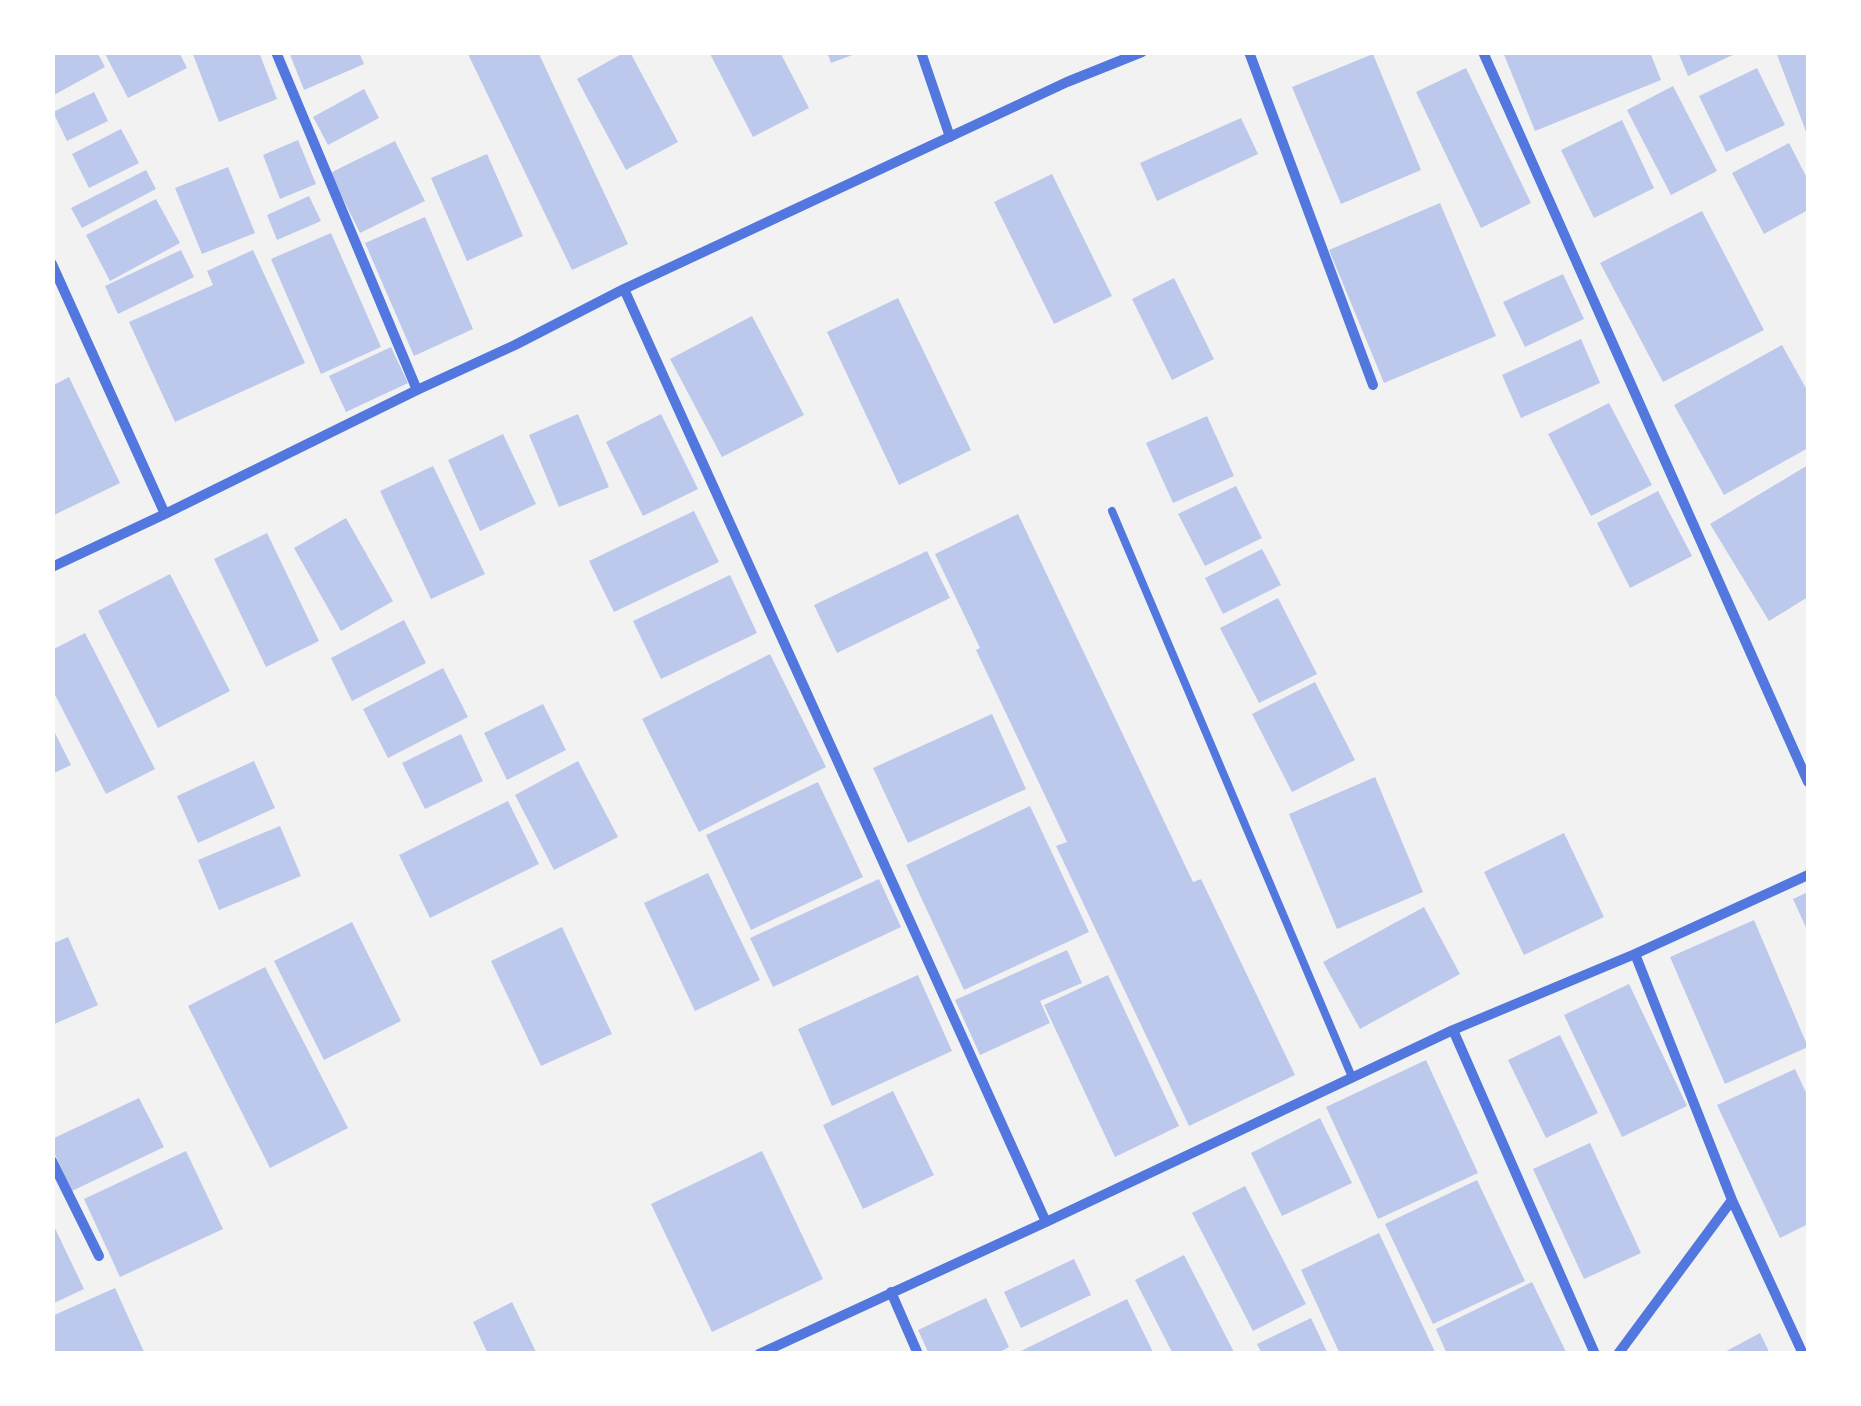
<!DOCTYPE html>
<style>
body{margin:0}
#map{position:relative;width:1861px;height:1406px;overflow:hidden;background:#f2f2f2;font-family:"DejaVu Sans",sans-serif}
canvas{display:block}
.frame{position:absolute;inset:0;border:55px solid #fff;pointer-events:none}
</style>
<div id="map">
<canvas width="1861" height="1406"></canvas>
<div class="frame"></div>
</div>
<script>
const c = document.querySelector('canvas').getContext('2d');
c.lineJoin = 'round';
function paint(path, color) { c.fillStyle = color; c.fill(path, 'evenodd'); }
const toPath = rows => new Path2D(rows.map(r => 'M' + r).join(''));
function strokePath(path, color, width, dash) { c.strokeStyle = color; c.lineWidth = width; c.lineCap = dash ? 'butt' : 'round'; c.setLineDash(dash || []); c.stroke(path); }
paint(toPath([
 [52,52,97,52,105,67,52,96],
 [104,52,179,52,187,68,128,98],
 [192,52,259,52,277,99,219,122],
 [289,52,359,52,364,64,304,90],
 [467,52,538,52,628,244,572,270],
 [625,52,630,52,678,142,626,170,577,79],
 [709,52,780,52,809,108,753,137],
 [827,52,858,52,858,53,831,63],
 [1503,52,1650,52,1661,80,1535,131],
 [1678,52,1739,52,1688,76],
 [1776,52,1808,52,1808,137],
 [1373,54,1421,170,1341,204,1292,87],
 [1466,68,1531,203,1481,228,1416,92],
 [1757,68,1785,125,1726,152,1699,96],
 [1673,86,1717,171,1671,195,1627,110],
 [364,89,379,118,328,145,313,117],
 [94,92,108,121,67,141,53,112],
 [1241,118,1258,154,1157,201,1140,163],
 [1622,120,1654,188,1594,218,1561,150],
 [121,129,139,163,89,188,72,154],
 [298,140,316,184,280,199,263,155],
 [395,141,425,201,360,233,330,173],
 [1789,143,1808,180,1808,210,1764,234,1732,173],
 [487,154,523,236,467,261,431,178],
 [228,167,255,233,202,254,175,188],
 [146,170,156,189,82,228,71,208],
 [1052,174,1112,296,1054,324,994,202],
 [309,196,321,221,277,240,267,215],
 [156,199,180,243,110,281,86,235],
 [1440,203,1496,336,1384,383,1329,250],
 [1702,211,1764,330,1663,382,1600,263],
 [425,217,473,329,414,356,365,243],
 [331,233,381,347,321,374,271,259],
 [181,250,194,277,118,314,105,286],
 [253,250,305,363,175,422,129,322,213,285,207,271],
 [1563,274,1584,319,1525,347,1503,302],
 [1174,278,1214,359,1172,380,1132,299],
 [898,298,971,450,899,485,827,332],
 [752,316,804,415,722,457,670,359],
 [1581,339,1600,383,1521,418,1502,375],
 [1782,345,1808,392,1808,448,1724,495,1674,405],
 [391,347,408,383,346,412,329,376],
 [69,377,120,483,52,516,52,386],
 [1609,403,1652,485,1591,516,1548,434],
 [578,414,609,487,559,507,529,435],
 [661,414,698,489,643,516,606,442],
 [1207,416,1234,476,1173,503,1146,443],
 [503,434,536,504,480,531,448,460],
 [1808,465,1808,597,1769,621,1710,524],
 [433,466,485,574,431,599,380,491],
 [1236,486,1262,538,1205,566,1178,514],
 [1658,491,1692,556,1630,588,1597,523],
 [694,511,719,562,614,612,589,561],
 [1018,514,1193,882,1201,879,1295,1075,1189,1126,1056,846,1067,842,976,650,980,648,935,554],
 [346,518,393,601,341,631,294,548],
 [267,533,319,641,266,667,214,559],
 [1262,549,1281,585,1223,614,1205,578],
 [927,551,950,598,837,653,814,605],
 [170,574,230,691,158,728,98,611],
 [730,575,757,633,661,679,633,621],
 [1278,598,1317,674,1259,703,1220,628],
 [404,620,426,663,352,701,331,658],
 [85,633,155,769,106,794,52,689,52,650],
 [770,654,826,767,699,832,642,719],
 [443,668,468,717,388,758,363,709],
 [1315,682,1355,760,1292,792,1252,714],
 [543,704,566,750,507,780,484,733],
 [992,714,1026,789,908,843,873,768],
 [52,727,71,765,52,774],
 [461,734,483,781,425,809,402,763],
 [254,761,275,808,198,843,177,796],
 [578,761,618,837,554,870,515,795],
 [1375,777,1423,892,1337,929,1289,814],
 [818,782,863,877,751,930,706,835],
 [508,801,539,864,430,918,399,855],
 [1030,806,1089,932,964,990,906,865],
 [280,826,301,876,219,910,198,860],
 [1564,833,1604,917,1524,955,1484,872],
 [708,873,760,980,695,1011,644,903],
 [879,879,901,927,773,987,750,938],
 [1808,892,1808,932,1793,899],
 [1424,907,1460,974,1360,1029,1323,962],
 [1754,920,1808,1047,1725,1084,1670,957],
 [352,922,401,1021,324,1060,274,961],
 [562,927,612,1034,541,1066,491,961],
 [68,937,98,1005,52,1025,52,944],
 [1067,950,1082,983,1040,1001,1050,1023,980,1055,955,1000],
 [265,967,348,1128,270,1168,188,1006],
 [918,975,952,1051,832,1106,798,1029],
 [1108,975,1179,1126,1115,1157,1044,1005],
 [1629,984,1687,1106,1622,1137,1564,1015],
 [1560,1035,1598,1113,1546,1138,1508,1060],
 [1426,1060,1478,1173,1378,1219,1326,1107],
 [1795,1069,1808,1097,1808,1224,1780,1238,1717,1105],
 [893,1091,934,1175,863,1209,823,1125],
 [139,1098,164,1147,72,1191,52,1148,52,1139],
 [1320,1118,1352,1183,1282,1216,1251,1153],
 [1590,1143,1641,1253,1584,1279,1533,1169],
 [186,1151,223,1229,120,1277,84,1199],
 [762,1151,823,1279,712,1332,651,1204],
 [1477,1180,1525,1281,1433,1324,1385,1224],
 [1245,1186,1306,1304,1253,1331,1192,1213],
 [52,1222,84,1289,52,1304],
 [1379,1233,1436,1354,1340,1354,1301,1270],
 [1184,1255,1235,1354,1173,1354,1135,1280],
 [1074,1259,1091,1295,1021,1328,1004,1292],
 [1532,1282,1567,1354,1447,1354,1436,1329],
 [115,1288,145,1354,52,1354,52,1316],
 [986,1298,1009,1347,996,1354,929,1354,918,1330],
 [1127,1299,1154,1354,1022,1354,1021,1351],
 [512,1302,537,1354,488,1354,473,1322],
 [1311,1318,1328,1354,1262,1354,1257,1344],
 [1760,1333,1770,1354,1721,1354]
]), '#bdc9ec');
strokePath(toPath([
 [1112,511,1352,1077]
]), '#5277de', 8);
strokePath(toPath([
 [276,52,417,390],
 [921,52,950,137],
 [1249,52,1373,385],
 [1483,52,1808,782],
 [52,264,165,514],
 [624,289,1046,1222],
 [52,567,165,514,417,390,515,345,624,289,1067,82,1142,52],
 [1635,954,1732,1200,1803,1354],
 [1453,1030,1595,1354],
 [52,1161,99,1256],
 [891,1292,918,1354],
 [759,1354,1046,1222,1453,1030,1635,954,1808,875],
 [1618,1354,1732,1200]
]), '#5277de', 10);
</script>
